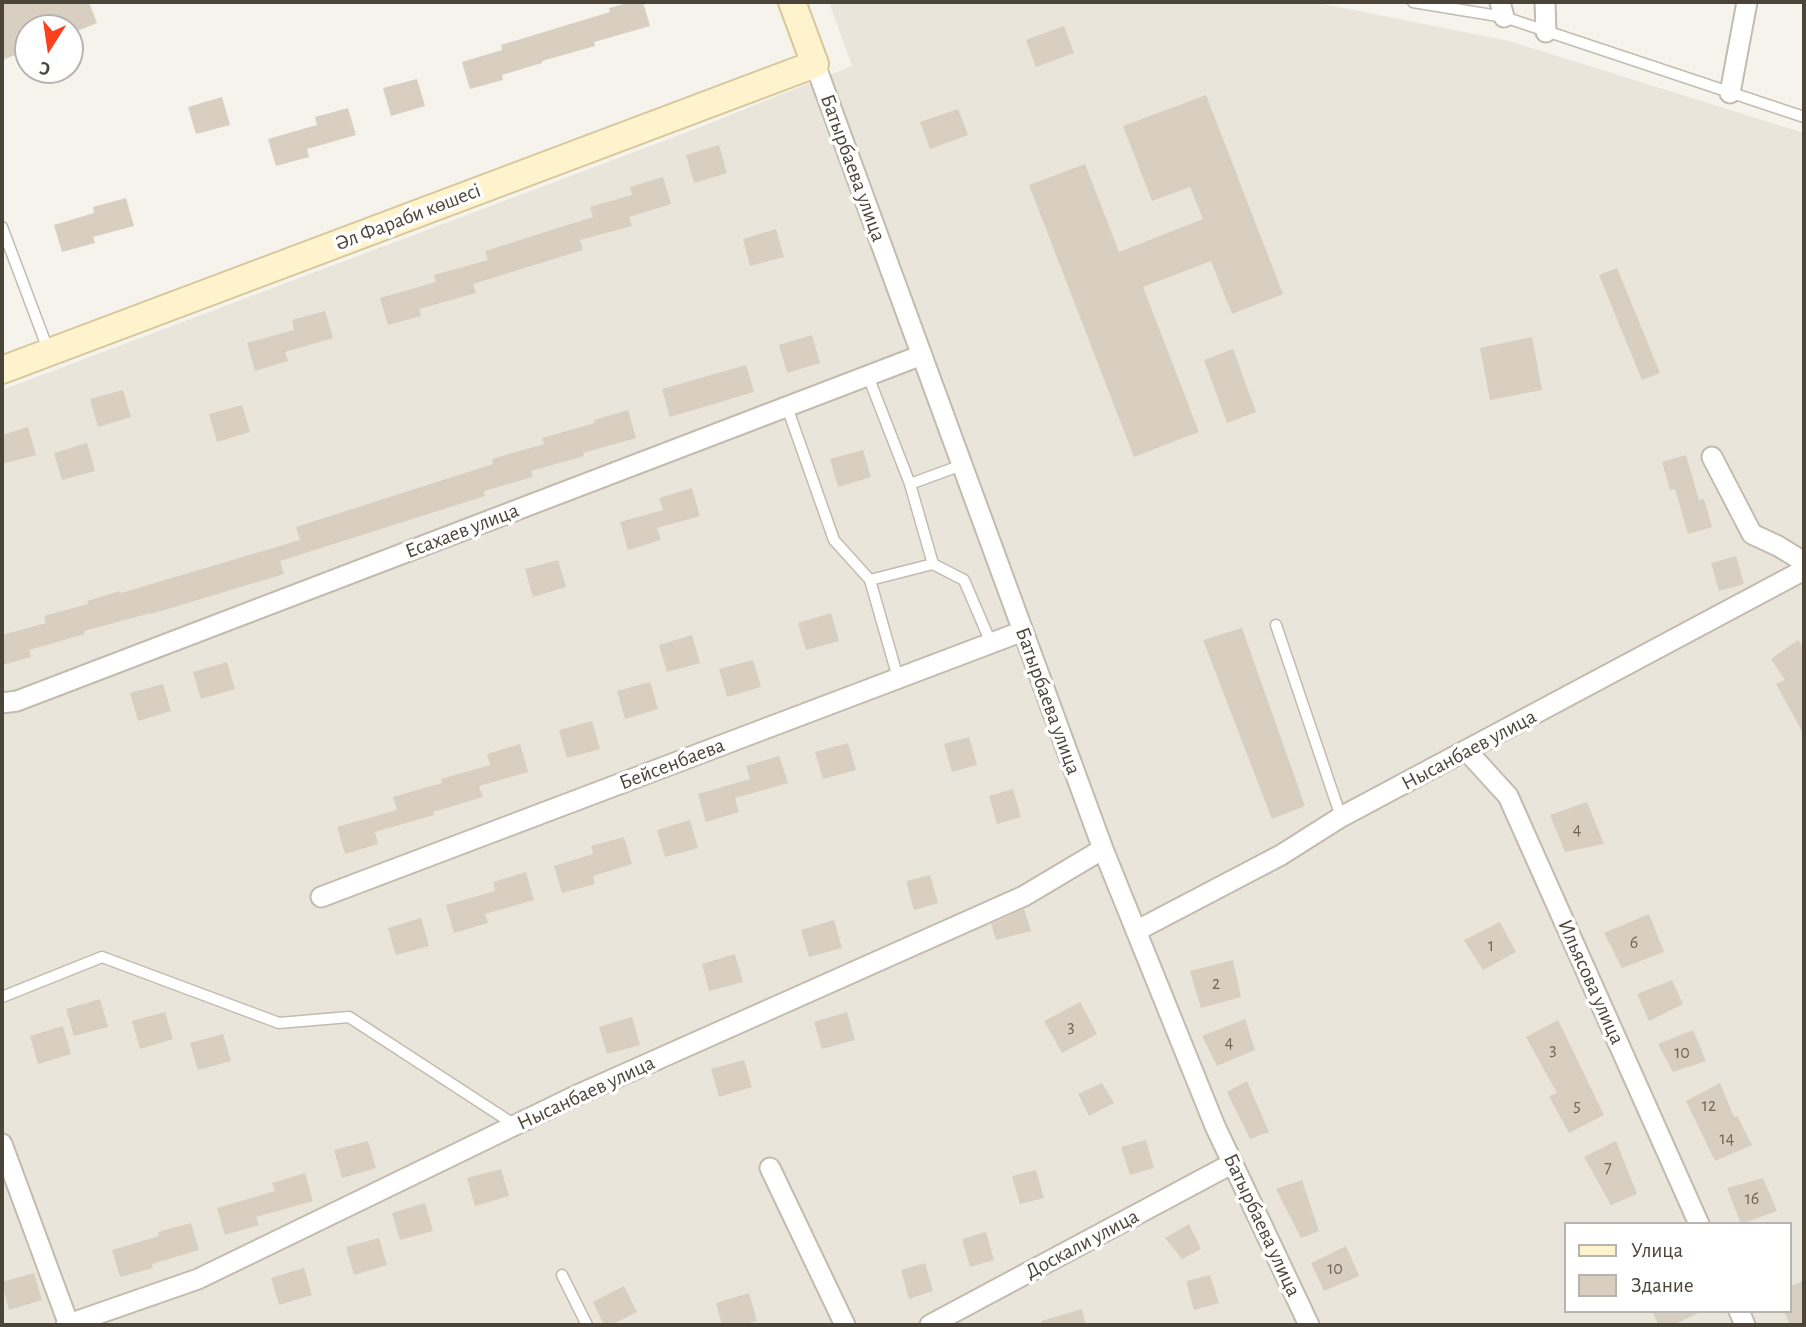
<!DOCTYPE html>
<meta charset="utf-8">
<style>
body{margin:0}
#map{position:relative;width:1806px;height:1327px;overflow:hidden;background:#f6f3ec;font-family:"Alegreya Sans",sans-serif}
canvas{display:block}
.frame{position:absolute;inset:0;border:4px solid #4b4439;pointer-events:none}
.legend{position:absolute;left:1564px;top:1222px;width:228px;height:91px;box-sizing:border-box;background:#fff;border:2px solid #b7b4b0;margin:0;padding:9px 12px;list-style:none;font-size:21px;color:#4b4439}
.legend li{display:flex;align-items:center;gap:14px;height:35px}
.legend b{width:35px;border:2px solid #b7b4b0}
.north{position:absolute;left:14px;top:14px;width:70px;height:70px;box-sizing:border-box;background:#fff;border:2px solid #b7b4b0;border-radius:50%;rotate:192deg;font-size:19px;font-weight:700;line-height:28px;text-align:center;color:#4b4439}
.north::after{content:'';display:block;margin:auto;width:24px;height:32px;background:#fc3f1d;clip-path:polygon(50% 0,100% 100%,50% 72%,0 100%)}
</style>
<div id="map">
<canvas width="1806" height="1327"></canvas>
<div class="frame"></div>
<ul class="legend">
<li><b style="height:9px;background:#fff3cd"></b>Улица</li>
<li><b style="height:19px;background:#d8cfc1"></b>Здание</li>
</ul>
<div class="north">С</div>
</div>
<script>
const c = document.querySelector('canvas').getContext('2d');
c.lineJoin = 'round';
function paint(path, color) { c.fillStyle = color; c.fill(path, 'evenodd'); }
const toPath = rows => new Path2D(rows.map(r => 'M' + r).join(''));
function strokePath(path, color, width, dash) { c.strokeStyle = color; c.lineWidth = width; c.lineCap = dash ? 'butt' : 'round'; c.setLineDash(dash || []); c.stroke(path); }
function write(font, color, halo, rows, align = 'center') {
  c.font = font + ' "Alegreya Sans",sans-serif'; c.lineWidth = 7; c.setLineDash([]); c.textBaseline = 'middle'; c.strokeStyle = halo; c.fillStyle = color; for (const [text, x, y, turn = 0] of rows) {
    c.save(); c.translate(x, y); c.rotate((+turn || 0) * Math.PI / 180); c.textAlign = isNaN(turn) ? turn : align; if (halo) c.strokeText(text, 0, 0); c.fillText(text, 0, 0); c.restore();
  }
}
paint(toPath([
 [829,2,1313,2,1509,41,1804,133,1804,1325,2,1325,2,390,698,128,852,66],
 [1566,1224,1790,1224,1790,1311,1566,1311]
]), '#eae5da');
paint(toPath([
 [2,2,89,2,97,23,70,34,70,28,28,28,28,50,2,60],
 [631,2,643,2,650,26,594,42,595,46,542,61,542,63,502,75,503,80,470,89,462,62,502,50,501,45,610,12,609,8],
 [1064,26,1074,53,1036,67,1026,40],
 [417,79,425,106,391,116,383,88],
 [1206,95,1283,294,1232,314,1211,261,1143,287,1199,432,1134,457,1029,185,1085,164,1119,252,1203,219,1190,187,1152,201,1123,126],
 [222,97,230,125,196,134,188,107],
 [348,108,356,135,307,149,309,157,276,166,268,139,317,125,315,117],
 [958,109,968,135,930,149,920,122],
 [719,145,727,173,694,183,686,155],
 [663,177,671,204,629,217,632,226,580,240,583,250,473,284,476,293,419,309,421,316,388,325,380,298,436,282,434,275,488,260,485,251,593,217,590,207,632,195,630,187],
 [126,198,134,226,93,237,95,243,62,252,54,225,94,213,93,207],
 [776,229,784,257,750,266,743,239],
 [1617,268,1660,373,1642,380,1599,275],
 [325,311,333,338,285,352,288,361,255,371,247,343,294,330,292,320],
 [812,335,820,363,787,373,779,345],
 [1532,337,1542,390,1490,400,1480,348],
 [1233,349,1256,412,1227,423,1204,360],
 [746,365,754,392,670,417,662,389],
 [123,390,131,417,98,427,90,399],
 [242,405,250,432,217,442,209,414],
 [628,410,636,438,583,453,584,456,531,471,533,477,484,491,485,496,280,561,284,574,151,614,151,613,84,631,85,634,29,650,31,657,2,665,2,635,46,623,44,616,88,604,87,601,120,591,121,593,300,540,296,527,493,464,492,459,544,444,542,438,595,423,594,420],
 [28,427,36,455,2,464,2,435],
 [87,443,95,471,62,480,54,453],
 [863,450,871,477,838,487,830,459],
 [1686,455,1699,500,1704,499,1712,527,1688,534,1675,489,1670,490,1662,462],
 [692,488,700,516,657,528,661,540,628,550,620,522,663,510,659,498],
 [1736,556,1744,584,1719,591,1711,563],
 [558,560,566,587,533,597,525,569],
 [831,613,839,641,806,650,798,623],
 [1242,628,1305,806,1272,819,1203,640],
 [692,635,700,663,667,672,659,645],
 [1798,640,1804,650,1804,735,1776,684,1785,680,1771,659],
 [753,660,761,687,727,697,719,669],
 [227,662,235,689,201,699,193,672],
 [650,682,658,709,625,719,617,691],
 [163,684,171,711,138,721,130,693],
 [592,721,600,749,567,758,559,730],
 [969,737,977,765,952,772,944,744],
 [848,743,856,770,823,779,815,752],
 [520,744,528,772,479,786,483,797,433,812,434,815,375,832,378,844,345,854,337,827,397,810,393,797,442,783,441,779,490,765,487,754],
 [779,756,788,783,735,798,739,812,706,822,698,794,750,779,746,766],
 [1013,789,1021,817,997,824,989,796],
 [1587,802,1604,844,1565,852,1550,815],
 [690,820,698,848,665,857,657,830],
 [624,837,632,864,593,876,595,884,562,893,554,866,593,854,591,846],
 [526,872,534,900,485,914,488,923,454,933,446,905,495,891,493,882],
 [930,875,938,903,914,910,906,881],
 [1024,909,1031,931,996,940,991,924],
 [1649,914,1664,952,1622,968,1604,933],
 [421,918,429,946,396,955,388,928],
 [834,920,842,948,809,957,801,930],
 [1500,922,1516,952,1483,970,1464,940],
 [735,954,743,982,709,991,702,964],
 [1233,960,1241,997,1201,1008,1190,971],
 [1672,980,1683,1004,1649,1021,1637,994],
 [100,999,108,1027,74,1036,66,1009],
 [1080,1002,1097,1034,1062,1053,1044,1021],
 [165,1012,173,1039,140,1049,132,1021],
 [847,1012,855,1040,822,1049,814,1022],
 [632,1017,640,1045,607,1054,599,1027],
 [1245,1019,1255,1050,1217,1066,1202,1036],
 [1558,1020,1604,1115,1569,1133,1549,1096,1557,1093,1526,1037],
 [63,1026,71,1054,38,1064,30,1036],
 [1693,1030,1706,1061,1673,1072,1658,1044],
 [223,1034,231,1061,198,1070,190,1043],
 [744,1060,752,1087,719,1097,711,1069],
 [1247,1081,1269,1132,1250,1139,1227,1092],
 [1102,1083,1114,1103,1089,1116,1078,1094],
 [1720,1083,1734,1117,1737,1116,1752,1145,1715,1161,1686,1101],
 [1146,1140,1154,1168,1130,1175,1121,1147],
 [368,1141,376,1168,342,1178,334,1150],
 [1616,1141,1637,1194,1611,1205,1584,1157],
 [501,1169,509,1196,475,1206,467,1178],
 [1036,1170,1044,1198,1020,1204,1012,1176],
 [305,1173,313,1201,256,1217,259,1225,225,1235,217,1208,275,1191,272,1183],
 [1763,1178,1777,1211,1741,1224,1727,1188],
 [1302,1180,1319,1231,1301,1238,1276,1189],
 [425,1203,433,1231,400,1240,392,1213],
 [191,1223,199,1250,152,1264,153,1268,120,1277,112,1250,159,1236,158,1232],
 [1189,1224,1201,1249,1182,1259,1165,1238],
 [986,1232,994,1260,970,1267,962,1239],
 [379,1238,387,1265,354,1275,346,1247],
 [1346,1246,1359,1276,1324,1291,1311,1263],
 [925,1263,933,1291,909,1299,901,1270],
 [304,1268,312,1295,279,1305,271,1278],
 [34,1273,42,1300,9,1310,2,1282],
 [1210,1275,1219,1303,1194,1310,1186,1281],
 [1804,1281,1804,1323,1790,1325,1784,1311,1790,1311,1790,1286],
 [624,1286,637,1312,611,1325,604,1325,593,1302],
 [749,1293,757,1321,741,1325,722,1325,716,1303],
 [1082,1309,1086,1325,1042,1325,1041,1321],
 [1652,1311,1703,1311,1673,1325,1659,1325]
]), '#d8cfc1');
const lane = toPath([
 [1413,2,1504,17,1804,117],
 [2,227,49,352],
 [868,376,910,484,933,564,964,580,991,643],
 [787,407,834,540,870,580,898,678],
 [910,484,962,465],
 [870,580,933,564],
 [1276,625,1341,817],
 [2,997,102,957,279,1023,349,1017,515,1125],
 [562,1275,587,1325]
]);
const street = toPath([
 [1500,2,1504,17],
 [1545,2,1546,32],
 [815,64,1103,849,1215,1126,1309,1325],
 [1730,93,1747,2],
 [1712,457,1752,534,1778,546,1804,562],
 [2,703,17,701,922,355],
 [1467,751,1508,796,1699,1224],
 [321,897,1023,631],
 [1136,931,1281,855,1341,817,1804,570],
 [2,1144,69,1325],
 [770,1168,845,1325],
 [1739,1311,1745,1325],
 [66,1325,198,1279,573,1097,1024,896,1103,849],
 [930,1325,1233,1163]
]);
const secondary = toPath([
 [2,370,815,64,792,2]
]);
strokePath(lane, '#c2bbae', 13);
strokePath(street, '#c2bbae', 23);
strokePath(secondary, '#d6c79b', 30);
strokePath(lane, '#fff', 10);
strokePath(street, '#fff', 19);
strokePath(secondary, '#fff3cd', 26);
write('18px', '#6e675b', null, [
 ["4",1577,830],
 ["6",1634,943],
 ["1",1491,946],
 ["2",1216,984],
 ["3",1071,1027],
 ["4",1229,1043],
 ["3",1553,1050],
 ["10",1682,1053],
 ["5",1577,1106],
 ["12",1709,1106],
 ["14",1727,1139],
 ["7",1608,1168],
 ["16",1752,1199],
 ["10",1335,1269]
]);
write('21px', '#4b4439', '#fff', [
 ["Батырбаева улица",853,168,70],
 ["Әл Фараби көшесі",408,217,-21],
 ["Есахаев улица",462,531,-21],
 ["Батырбаева улица",1048,701,70],
 ["Нысанбаев улица",1469,750,-28],
 ["Бейсенбаева",672,764,-21],
 ["Ильясова улица",1591,982,66],
 ["Нысанбаев улица",586,1093,-25],
 ["Батырбаева улица",1262,1225,65],
 ["Доскали улица",1082,1244,-28]
]);
</script>
